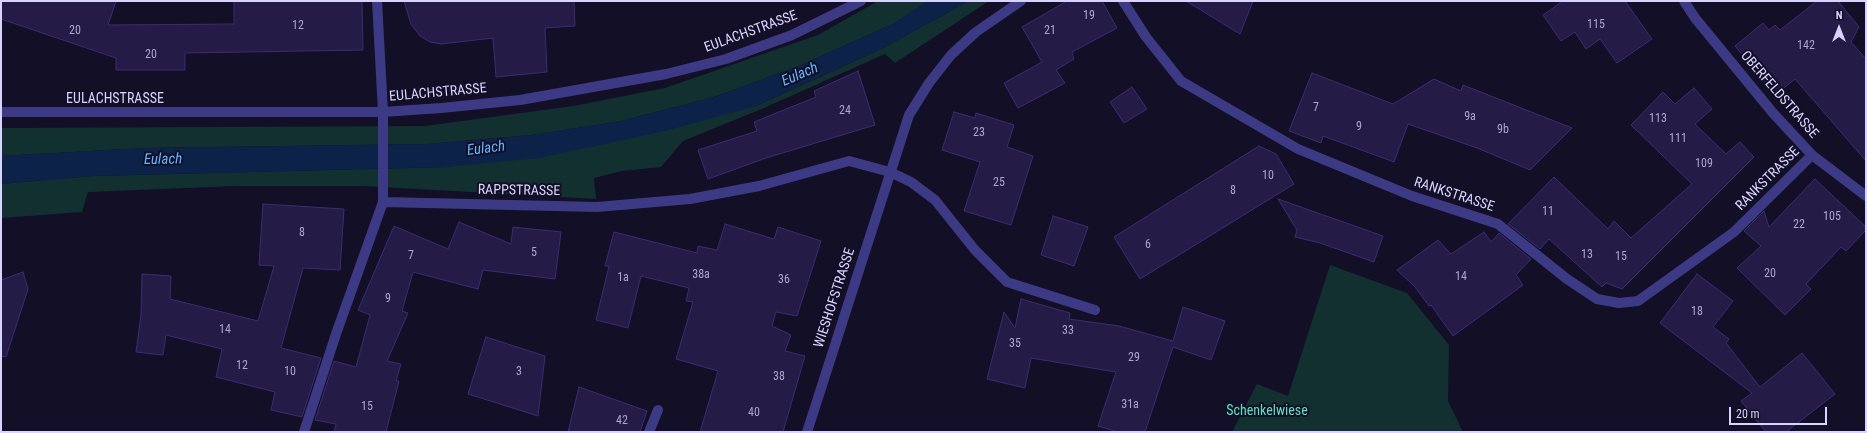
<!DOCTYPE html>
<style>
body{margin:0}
#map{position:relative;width:1867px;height:433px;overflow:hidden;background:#130f26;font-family:"Roboto Condensed",sans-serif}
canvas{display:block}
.frame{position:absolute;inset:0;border:2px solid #d9d4ff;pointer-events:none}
.north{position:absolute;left:1819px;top:8px;width:40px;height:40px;-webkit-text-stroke:3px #130f26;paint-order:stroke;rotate:0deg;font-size:11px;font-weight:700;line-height:16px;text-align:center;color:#d9d4ff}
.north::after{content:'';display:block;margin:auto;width:14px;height:18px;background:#d9d4ff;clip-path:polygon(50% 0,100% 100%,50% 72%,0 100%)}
.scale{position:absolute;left:1729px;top:407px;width:98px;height:18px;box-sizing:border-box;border:2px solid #d9d4ff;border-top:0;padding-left:5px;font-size:12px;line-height:14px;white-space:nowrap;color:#d9d4ff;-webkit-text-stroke:3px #130f26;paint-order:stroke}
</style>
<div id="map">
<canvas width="1867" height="433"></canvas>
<div class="frame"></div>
<div class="north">N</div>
<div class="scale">20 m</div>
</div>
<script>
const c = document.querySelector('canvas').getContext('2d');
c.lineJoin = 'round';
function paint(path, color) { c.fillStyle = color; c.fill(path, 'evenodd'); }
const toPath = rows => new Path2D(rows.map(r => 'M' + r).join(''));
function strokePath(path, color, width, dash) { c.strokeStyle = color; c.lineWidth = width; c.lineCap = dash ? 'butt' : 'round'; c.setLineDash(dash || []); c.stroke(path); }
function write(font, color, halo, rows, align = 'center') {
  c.font = font + ' "Roboto Condensed",sans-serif'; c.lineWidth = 4; c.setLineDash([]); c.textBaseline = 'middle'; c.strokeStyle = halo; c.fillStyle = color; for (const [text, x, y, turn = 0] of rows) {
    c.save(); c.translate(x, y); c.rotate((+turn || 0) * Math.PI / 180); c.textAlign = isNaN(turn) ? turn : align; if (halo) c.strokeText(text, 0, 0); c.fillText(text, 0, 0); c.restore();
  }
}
paint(toPath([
 [878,1,928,1,895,23,799,66,714,97,621,121,532,135,428,144,143,148,1,156,1,128,425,126,573,106,665,88,818,35],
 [969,1,989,1,895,63,885,54,764,108,683,141,661,167,622,171,594,178,596,199,363,186,235,186,88,192,82,212,1,218,1,184,92,176,448,167,756,106,879,50],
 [1330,265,1407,293,1449,345,1448,401,1463,432,1232,432,1257,384,1288,396]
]), '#12302f');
paint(toPath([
 [928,1,969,1,879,50,756,106,665,131,539,158,448,167,92,176,1,184,1,156,143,148,428,144,532,135,621,121,714,97,799,66,895,23]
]), '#0c2248');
const building = toPath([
 [1,1,116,1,108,25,234,24,234,1,362,1,363,50,185,53,185,70,116,70,116,58,1,19,1,1],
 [404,1,574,1,575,26,545,28,547,72,496,77,493,38,441,44,430,42,420,36,411,24,404,1],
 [1067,1,1102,1,1117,28,1072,52,1074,59,1056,70,1065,83,1018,108,1004,83,1042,62,1022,27,1067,1],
 [1186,1,1253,1,1240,34,1186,1],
 [1563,1,1625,1,1652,39,1617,63,1600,39,1586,49,1575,32,1561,41,1543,15,1563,1],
 [1817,1,1838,1,1859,27,1851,42,1866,59,1866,161,1795,79,1775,95,1735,46,1763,23,1769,30,1775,25,1780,30,1817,1],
 [858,71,875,125,766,158,708,179,698,150,757,131,754,122,816,97,814,91,858,71],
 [1312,73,1393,104,1434,79,1461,91,1463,85,1572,128,1530,170,1477,148,1408,124,1394,162,1323,136,1321,143,1289,131,1312,73],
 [1132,87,1147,109,1124,123,1110,102,1132,87],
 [1694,88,1712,109,1695,124,1726,154,1740,142,1754,157,1622,289,1606,283,1602,287,1549,239,1540,249,1508,224,1554,177,1608,229,1614,221,1631,238,1692,184,1631,125,1663,92,1675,104,1694,88],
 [954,112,975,118,976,113,1014,125,1007,147,1033,156,1011,225,964,211,980,162,942,150,954,112],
 [1259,146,1276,154,1294,184,1140,279,1114,237,1259,146],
 [1815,179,1866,227,1866,230,1846,251,1841,247,1806,284,1811,289,1785,315,1737,268,1761,246,1744,231,1764,211,1769,227,1815,179],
 [1278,199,1383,236,1374,262,1320,243,1295,237,1297,230,1278,199],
 [263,204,344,209,340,270,303,268,281,348,321,358,302,417,271,410,275,392,216,377,222,349,166,335,163,355,136,352,141,315,142,274,171,276,170,299,258,321,274,266,259,265,263,204],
 [1053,216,1088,227,1074,266,1041,255,1053,216],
 [459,222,511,244,513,227,561,232,555,279,483,270,478,289,413,272,402,311,408,313,387,361,401,364,396,381,399,381,386,432,334,432,336,424,315,420,334,361,356,367,370,315,358,310,394,226,448,249,459,222],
 [725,224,774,239,778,227,821,241,797,316,776,312,772,326,791,335,785,351,805,356,783,432,700,432,718,371,676,359,693,302,686,301,689,288,641,276,628,328,596,320,609,266,605,266,614,232,697,253,698,246,717,250,725,224],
 [1484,232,1491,242,1499,233,1531,259,1516,275,1523,285,1453,336,1431,305,1429,306,1415,287,1397,270,1438,240,1451,254,1484,232],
 [23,272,28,289,6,357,1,356,1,280,23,272],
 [1697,274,1733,301,1713,327,1729,339,1726,343,1760,387,1802,353,1835,394,1786,432,1766,432,1741,401,1752,393,1660,323,1697,274],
 [1021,299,1070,313,1069,319,1119,326,1173,341,1183,307,1225,321,1211,360,1173,347,1145,432,1118,432,1098,426,1116,372,1031,358,1025,388,987,379,1004,312,1015,328,1021,299],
 [486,337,545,356,538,416,468,394,486,337],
 [579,387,647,411,640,432,568,432,579,387]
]);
paint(building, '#241b47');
strokePath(building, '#3b2d73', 1);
strokePath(toPath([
 [1123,1,1146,37,1181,81,1298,149,1412,196,1498,224,1567,279,1597,299,1619,303,1638,301,1734,232,1812,155],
 [1684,1,1695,18,1773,113,1812,155,1866,196],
 [1,112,383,112,441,108,520,100,666,74,726,59,792,35,861,1],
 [383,202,597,207,690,199,759,186,849,161,890,172,911,182,935,200,975,250,1007,282,1095,310],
 [304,432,336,334,383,202,383,112,377,1],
 [649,432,658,410],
 [807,432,909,115,929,83,951,55,976,32,1021,1]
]), '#3d3a85', 10);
write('12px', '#aca6d1', null, [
 ["19",1089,16],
 ["115",1596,25],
 ["12",298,26],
 ["20",75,31],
 ["21",1050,31],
 ["142",1806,46],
 ["20",151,55],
 ["7",1316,108],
 ["24",845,111],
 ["9a",1470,117],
 ["113",1658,119],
 ["9",1359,127],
 ["9b",1503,130],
 ["23",979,133],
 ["111",1678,139],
 ["109",1704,164],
 ["10",1268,176],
 ["25",999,183],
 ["8",1233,191],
 ["11",1548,212],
 ["105",1832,217],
 ["22",1799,225],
 ["8",302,233],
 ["6",1148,245],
 ["5",534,253],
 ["13",1587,255],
 ["7",411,256],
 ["15",1621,257],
 ["20",1770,274],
 ["38a",701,275],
 ["14",1461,277],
 ["1a",623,278],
 ["36",784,280],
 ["9",388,299],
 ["18",1697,312],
 ["14",225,330],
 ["33",1068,331],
 ["35",1015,344],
 ["29",1134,358],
 ["12",242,366],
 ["10",290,372],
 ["3",519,372],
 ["38",779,377],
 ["31a",1130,405],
 ["15",367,407],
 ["40",754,413],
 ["42",622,421]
]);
write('14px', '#d9d4ff', '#130f26', [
 ["EULACHSTRASSE",751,32,-20],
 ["EULACHSTRASSE",438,93,-5],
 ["OBERFELDSTRASSE",1779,95,49],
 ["EULACHSTRASSE",115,99],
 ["RANKSTRASSE",1768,179,-45],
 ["RAPPSTRASSE",519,191,1],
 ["RANKSTRASSE",1454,195,18],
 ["WIESHOFSTRASSE",835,298,-72]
]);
write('14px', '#5fe0c0', '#130f26', [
 ["Schenkelwiese",1267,411]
]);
write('italic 15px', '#62b6ff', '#130f26', [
 ["Eulach",800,75,-23],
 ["Eulach",486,149,-7],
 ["Eulach",163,160,-1]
]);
</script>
